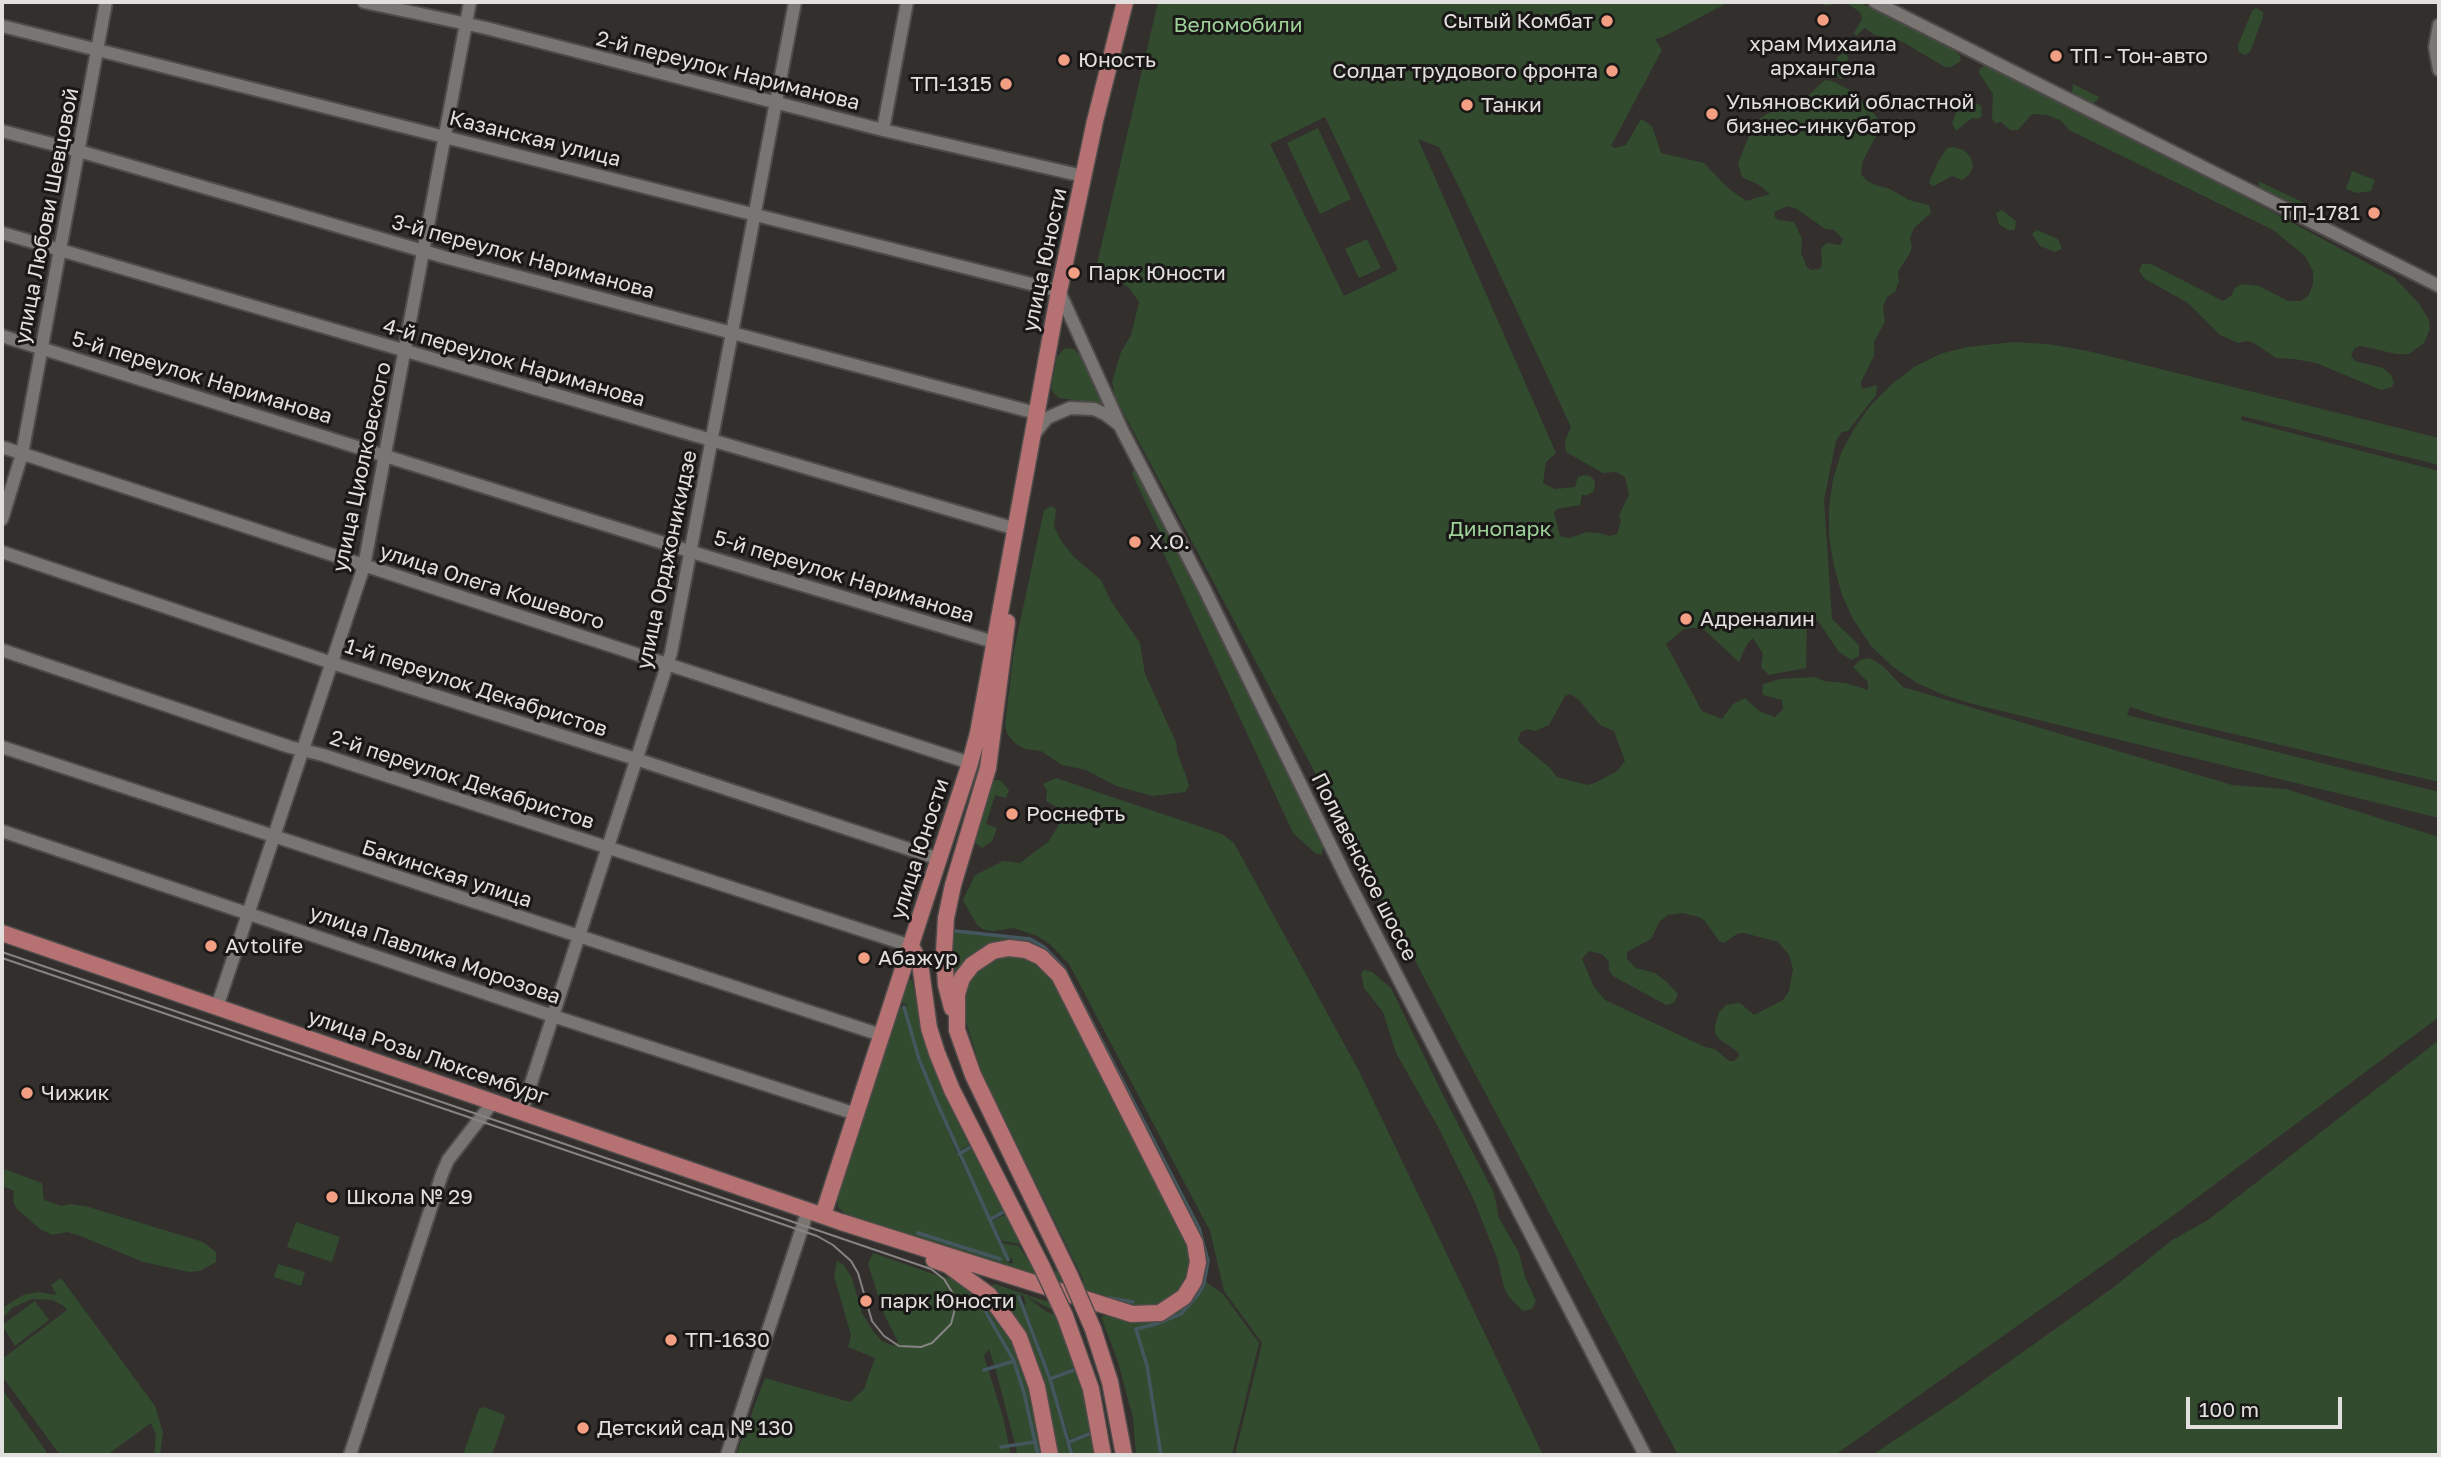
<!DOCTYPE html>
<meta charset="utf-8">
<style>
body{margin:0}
#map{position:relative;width:2441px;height:1457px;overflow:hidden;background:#322f2d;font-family:"Golos Text",sans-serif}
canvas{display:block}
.frame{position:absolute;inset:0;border:4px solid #e2e0df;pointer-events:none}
.scale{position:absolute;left:2186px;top:1397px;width:156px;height:32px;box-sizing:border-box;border:4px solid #e2e0df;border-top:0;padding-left:9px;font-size:21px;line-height:24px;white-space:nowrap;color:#e2e0df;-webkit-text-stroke:5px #191817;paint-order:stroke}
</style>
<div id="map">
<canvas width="2441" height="1457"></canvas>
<div class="frame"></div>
<div class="scale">100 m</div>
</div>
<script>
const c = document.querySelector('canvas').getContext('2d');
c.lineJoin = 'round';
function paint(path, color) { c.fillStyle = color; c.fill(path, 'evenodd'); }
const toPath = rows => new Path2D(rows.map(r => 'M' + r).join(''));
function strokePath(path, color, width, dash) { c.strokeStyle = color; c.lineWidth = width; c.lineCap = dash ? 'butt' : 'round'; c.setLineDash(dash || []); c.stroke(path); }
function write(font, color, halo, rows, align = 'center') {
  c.font = font + ' "Golos Text",sans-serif'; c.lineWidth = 6; c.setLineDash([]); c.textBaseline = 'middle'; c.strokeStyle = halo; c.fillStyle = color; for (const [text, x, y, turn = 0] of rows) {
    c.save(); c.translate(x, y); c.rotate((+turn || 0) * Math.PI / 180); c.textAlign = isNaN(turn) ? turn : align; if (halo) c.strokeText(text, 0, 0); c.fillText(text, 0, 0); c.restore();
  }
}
paint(toPath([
 [1158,2,1729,2,1663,37,1655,39,1662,50,1611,146,1615,148,1626,145,1641,119,1652,126,1661,153,1704,163,1728,188,1746,201,1770,194,1759,185,1742,177,1738,163,1755,121,1772,111,1788,107,1810,94,1825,80,1832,81,1852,91,1875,115,1879,122,1878,132,1863,161,1861,174,1867,181,1876,185,1890,189,1909,200,1929,205,1931,213,1914,228,1910,238,1912,246,1910,253,1898,272,1899,281,1895,292,1887,297,1883,307,1885,322,1874,342,1874,356,1861,382,1862,389,1877,385,1876,395,1848,431,1842,432,1836,441,1824,500,1832,619,1859,645,1859,656,1851,660,1839,652,1818,621,1810,616,1807,624,1806,668,1769,675,1761,667,1763,654,1753,638,1747,644,1739,662,1701,627,1684,629,1666,644,1702,711,1722,719,1733,704,1745,698,1759,711,1775,717,1783,709,1782,700,1763,695,1762,690,1763,684,1780,679,1815,677,1824,681,1846,683,1868,690,1868,682,1853,667,1860,660,1870,658,1883,666,1903,687,2232,785,2286,789,2439,837,2439,1017,2178,1212,1835,1455,1678,1455,1115,397,1112,382,1121,352,1131,335,1139,302,1129,288,1121,282,1109,281,1098,276,1096,268],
 [1325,117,1398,270,1344,296,1270,144],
 [1418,139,1439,147,1461,191,1571,427,1565,441,1566,452,1603,473,1616,472,1625,477,1629,495,1619,515,1621,521,1617,534,1610,536,1599,533,1587,532,1569,538,1560,536,1554,512,1557,509,1580,505,1582,495,1588,495,1594,491,1595,481,1590,476,1584,475,1578,477,1575,487,1555,489,1543,483,1546,462,1556,453],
 [1788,206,1797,209,1825,229,1834,230,1843,239,1840,245,1827,243,1821,248,1822,266,1819,269,1811,270,1807,267,1801,253,1802,239,1794,222,1778,220,1775,217,1774,212],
 [1570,694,1578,699,1600,725,1614,731,1625,761,1617,771,1595,783,1587,785,1557,777,1549,767,1519,742,1518,738,1521,732,1527,729,1535,731,1549,725,1565,696],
 [1682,913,1699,917,1705,921,1719,941,1724,943,1737,934,1744,933,1778,942,1789,955,1793,969,1789,991,1783,1000,1754,1015,1740,1003,1726,1005,1719,1012,1715,1026,1715,1033,1719,1039,1738,1052,1739,1056,1734,1061,1729,1061,1715,1049,1705,1047,1605,1000,1594,987,1582,959,1589,951,1602,954,1609,962,1609,970,1613,976,1666,1005,1674,1003,1678,994,1668,983,1655,973,1636,968,1627,959,1627,952,1651,939,1660,921,1668,915],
 [1817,2,1859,2,1956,51,1960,56,1961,61,1951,67,1945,67,1901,41,1875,35,1865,28,1856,36,1854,33,1862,19,1860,12,1845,2,1826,6],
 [2256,8,2263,12,2263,17,2250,52,2245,55,2239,52,2238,45,2252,11],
 [1843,53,1848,56,1847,73,1846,77,1840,79,1834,72,1834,67,1838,57],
 [1985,65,1992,67,2077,107,2395,278,2420,305,2429,320,2430,329,2424,343,2409,354,2396,354,2361,346,2355,348,2351,355,2355,361,2383,368,2391,375,2394,382,2392,387,2381,390,2316,363,2294,359,2276,358,2254,343,2247,341,2238,343,2220,335,2188,303,2145,279,2139,271,2142,264,2151,264,2223,301,2231,296,2235,288,2242,284,2259,286,2288,301,2301,301,2309,295,2313,284,2313,271,2305,256,2273,230,2069,130,2060,120,2047,115,2032,114,2018,130,2010,130,2001,122,1995,123,1992,118,1993,94,1979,73,1979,70],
 [2073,84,2099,97,2097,101,2092,104,2072,93],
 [1972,100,1981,106,1982,116,1978,119,1972,118,1956,131,1952,123,1957,110,1962,104],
 [1318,128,1351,199,1320,214,1287,143],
 [1953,147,1964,150,1971,158,1973,167,1969,175,1962,180,1952,176,1934,186,1931,185,1929,182,1938,162,1947,148],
 [2352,171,2375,180,2371,191,2357,193,2346,189],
 [2258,181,2311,206,2305,209,2260,188],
 [2002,210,2016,221,2015,230,2008,230,1999,224,1996,213],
 [2037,230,2058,239,2062,249,2055,252,2040,246,2032,234],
 [1367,239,1381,268,1359,278,1345,249],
 [2014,342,2048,344,2088,351,2439,438,2439,465,2242,416,2241,420,2439,471,2439,782,2161,717,2130,707,2127,715,2439,792,2439,818,1973,704,1944,695,1917,683,1892,666,1871,646,1853,619,1842,595,1834,566,1829,536,1829,507,1833,480,1841,453,1854,429,1870,406,1891,385,1914,367,1940,354,1967,347],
 [1065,348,1074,349,1081,357,1104,404,1059,398,1054,394,1051,388,1057,357],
 [1134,469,1136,469,1207,606,1323,847,1322,855,1315,853,1293,833,1162,550,1167,547,1132,474],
 [1051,506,1056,509,1054,527,1062,542,1074,557,1101,580,1111,601,1140,643,1145,674,1176,742,1177,752,1187,779,1189,786,1185,792,1153,796,1116,786,1086,770,1062,765,1041,751,1025,749,1016,744,1007,734,1005,725,1014,650,1044,510],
 [1056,778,1222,834,1234,843,1359,1071,1543,1455,1235,1455,1262,1343,1224,1291,1210,1231,1069,964,1050,944,1037,936,1014,928,992,931,984,930,977,925,963,900,975,875,1003,861,1020,863,1049,841,1058,826,1059,814,1055,806,1046,801,1047,791,1043,784],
 [994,780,1000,780,1009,790,1006,798,995,795,986,824,997,828,992,841,982,848,974,842,991,783],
 [956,932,1028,940,1048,952,1065,973,1197,1228,1205,1258,1203,1280,1223,1294,1259,1343,1232,1455,1136,1455,1133,1418,1118,1362,1101,1317,1108,1315,1121,1319,1157,1318,1202,1267,1052,961,992,945,974,954,967,960,956,978,952,979,951,934],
 [1009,954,1032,959,1050,973,1191,1248,1191,1276,1170,1303,1140,1310,848,1216,838,1207,838,1198,900,1006,903,1007,908,1021,905,1007,907,1004,901,1003,908,980,912,980,921,1029,932,1063,971,1144,959,1151,938,1104,911,1033,919,1063,957,1153,1001,1244,1006,1262,1013,1264,1012,1258,1008,1259,1002,1243,1019,1246,1029,1262,1084,1281,982,1073,964,1015,966,983,987,960],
 [1364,970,1372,972,1391,988,1444,1097,1494,1193,1499,1218,1519,1253,1525,1277,1536,1301,1532,1309,1523,1311,1509,1297,1504,1287,1497,1258,1473,1198,1437,1125,1396,1053,1383,1012,1364,988,1361,974],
 [2439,1040,2439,1455,1872,1455,1957,1399,2114,1287,2172,1240,2208,1220],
 [970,1149,974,1149,1005,1209,991,1218,960,1154],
 [4,1169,42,1183,44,1200,61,1206,71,1204,89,1207,203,1242,216,1252,216,1262,200,1271,189,1272,143,1262,78,1235,67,1232,52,1235,40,1229,16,1208,13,1201,14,1191,3,1186,2,1183],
 [1008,1213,1026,1249,1024,1249,1021,1244,1002,1241,992,1221],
 [296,1222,340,1237,332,1262,287,1247],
 [873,1253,942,1277,952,1278,970,1289,972,1295,971,1289,979,1293,1020,1351,1029,1381,1045,1455,1039,1455,1015,1361,985,1308,1012,1360,994,1365,989,1349,984,1356,1003,1417,1011,1455,736,1455,765,1378,850,1402,864,1389,875,1358,848,1347,851,1335,834,1276,837,1261,844,1265,852,1278,862,1313,873,1331,882,1341,894,1346,898,1342,884,1314,868,1264],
 [278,1264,305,1272,301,1286,274,1277],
 [61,1278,155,1406,163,1432,160,1455,154,1455,156,1435,151,1423,107,1455,60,1455,2,1376,2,1359,67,1310,150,1421,64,1306,52,1300,32,1299,12,1308,2,1319,2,1308,23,1295,38,1292,57,1295,51,1285],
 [995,1284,1051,1303,1056,1312,1026,1296,1047,1312,1057,1315,1077,1366,1051,1377,1024,1305,1026,1304,1023,1295,1019,1296,1049,1380,1071,1455,1056,1455,1025,1336,1012,1313,992,1289,992,1285],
 [35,1301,49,1320,15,1346,2,1325],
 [1014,1362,1035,1441,1015,1444,995,1367],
 [1078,1369,1093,1431,1070,1439,1052,1381],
 [2,1389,46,1451,48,1455,2,1455],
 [483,1407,503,1414,505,1417,492,1455,463,1455,479,1409],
 [1094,1435,1097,1455,1074,1455,1071,1443],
 [1035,1443,1038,1455,1017,1455,1016,1446]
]), '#324b2f');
strokePath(toPath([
 [956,931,1030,939,1044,947,1064,968,1199,1228,1208,1261,1204,1284,1199,1293,1181,1314,1156,1324,1136,1329,1147,1366,1161,1455],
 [904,1007,919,1059,938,1105,1008,1260],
 [959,1154,974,1145],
 [991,1219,1007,1210],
 [918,1233,1000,1259],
 [1019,1297,1050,1379,1072,1455],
 [1109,1298,1133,1302],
 [984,1309,1014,1361,1024,1393,1038,1455],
 [984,1370,1014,1361],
 [1050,1379,1076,1369],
 [1069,1442,1092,1433],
 [1001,1447,1035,1442]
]), '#44575e', 3.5);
const minor = toPath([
 [364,2,486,28,883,130,1083,176],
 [1875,2,2439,286],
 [2439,25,2435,47,2439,70],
 [2,26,1059,291,1122,430,1204,588,1348,881,1645,1455],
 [883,130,907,2],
 [2,131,79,151,444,257,1036,413],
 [2,233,1016,529],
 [2,336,705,556,994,642],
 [1035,433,1047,418,1070,408,1094,409,1105,414,1118,424],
 [2,447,970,763],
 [2,519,22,454,106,2],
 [2,552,332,663,636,759,939,859],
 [2,650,290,747,323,755,911,946],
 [2,747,881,1035],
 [2,831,553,1016,856,1114],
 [217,1007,364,566,470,2],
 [522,1111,671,653,795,2],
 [350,1455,442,1174,448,1160,493,1102],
 [727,1455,808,1210]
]);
const major = toPath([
 [2,933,841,1222,1132,1314,1160,1313,1184,1297,1194,1281,1198,1262,1195,1243,1059,975,1041,957,1026,950,1009,948,993,951,972,965,962,978,957,994,957,1030,973,1075,1070,1276],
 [911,946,920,963,929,1028,937,1053,952,1090,1042,1267],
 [952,1008,946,985,944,952,946,918,953,885,988,768,1007,622],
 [823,1215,970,763,978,733,1059,291,1095,121,1125,2],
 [934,1260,948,1265,989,1295,1019,1337,1037,1387,1050,1455],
 [1065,1316,1091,1389,1103,1455],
 [1093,1329,1110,1382,1124,1455]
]);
strokePath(minor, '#4e4b4a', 16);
strokePath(major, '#4e4b4a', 19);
strokePath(minor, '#797573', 12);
strokePath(major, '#b67172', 16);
strokePath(toPath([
 [2,952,931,1269,944,1279,952,1292,956,1305,951,1324,932,1343,921,1347,899,1346,884,1336,872,1321,858,1273,851,1261,833,1245,817,1236,2,958]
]), '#868382', 2);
const majorBridge = toPath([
 [1042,1267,1065,1316],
 [1070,1276,1093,1329]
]);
strokePath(majorBridge, '#4e4b4a', 19, []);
strokePath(majorBridge, '#b67172', 16);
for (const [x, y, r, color] of [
 [1823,20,7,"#f39f83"],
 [1607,21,7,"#f39f83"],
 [2056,56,7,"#f39f83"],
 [1064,60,7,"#f39f83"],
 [1612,71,7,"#f39f83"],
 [1006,84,7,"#f39f83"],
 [1467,105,7,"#f39f83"],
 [1712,114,7,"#f39f83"],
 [2374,213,7,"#f39f83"],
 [1074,273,7,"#f39f83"],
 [1135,542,7,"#f39f83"],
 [1686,619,7,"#f39f83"],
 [1012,814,7,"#f39f83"],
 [211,946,7,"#f39f83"],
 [864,958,7,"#f39f83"],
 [27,1093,7,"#f39f83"],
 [332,1197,7,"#f39f83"],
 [866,1301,7,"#f39f83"],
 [671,1340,7,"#f39f83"],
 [583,1428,7,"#f39f83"]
]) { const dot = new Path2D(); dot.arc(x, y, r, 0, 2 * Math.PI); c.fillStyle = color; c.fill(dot); strokePath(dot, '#191817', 2.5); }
write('21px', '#e2e0df', '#191817', [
 ["Сытый Комбат",1593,21,"right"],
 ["храм Михаила",1823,44,"center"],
 ["архангела",1823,68,"center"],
 ["ТП - Тон-авто",2070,56],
 ["Юность",1078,60],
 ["Солдат трудового фронта",1598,71,"right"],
 ["ТП-1315",992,84,"right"],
 ["Ульяновский областной",1726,102],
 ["бизнес-инкубатор",1726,126],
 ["Танки",1481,105],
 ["ТП-1781",2360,213,"right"],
 ["Парк Юности",1088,273],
 ["Х.О.",1149,542],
 ["Адреналин",1700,619],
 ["Роснефть",1026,814],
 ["Avtolife",225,946],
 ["Абажур",878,958],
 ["Чижик",41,1093],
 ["Школа № 29",346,1197],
 ["парк Юности",880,1301],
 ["ТП-1630",685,1340],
 ["Детский сад № 130",597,1428]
], 'left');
write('21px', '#9dd197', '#191817', [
 ["Веломобили",1238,25],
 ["Динопарк",1500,529]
]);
write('21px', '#e2e0df', '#191817', [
 ["2-й переулок Нариманова",728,71,14],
 ["Казанская улица",535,139,14],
 ["улица Любови Шевцовой",47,216,-79],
 ["3-й переулок Нариманова",523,257,15],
 ["улица Юности",1045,260,-78],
 ["4-й переулок Нариманова",514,363,16],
 ["5-й переулок Нариманова",202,378,17],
 ["улица Циолковского",362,467,-78],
 ["улица Орджоникидзе",667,560,-78],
 ["5-й переулок Нариманова",844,577,17],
 ["улица Олега Кошевого",492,587,18],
 ["1-й переулок Декабристов",476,688,18],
 ["2-й переулок Декабристов",462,780,18],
 ["улица Юности",920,849,-72],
 ["Поливенское шоссе",1364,867,63],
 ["Бакинская улица",447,874,18],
 ["улица Павлика Морозова",435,955,19],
 ["улица Розы Люксембург",428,1057,19]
]);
</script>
